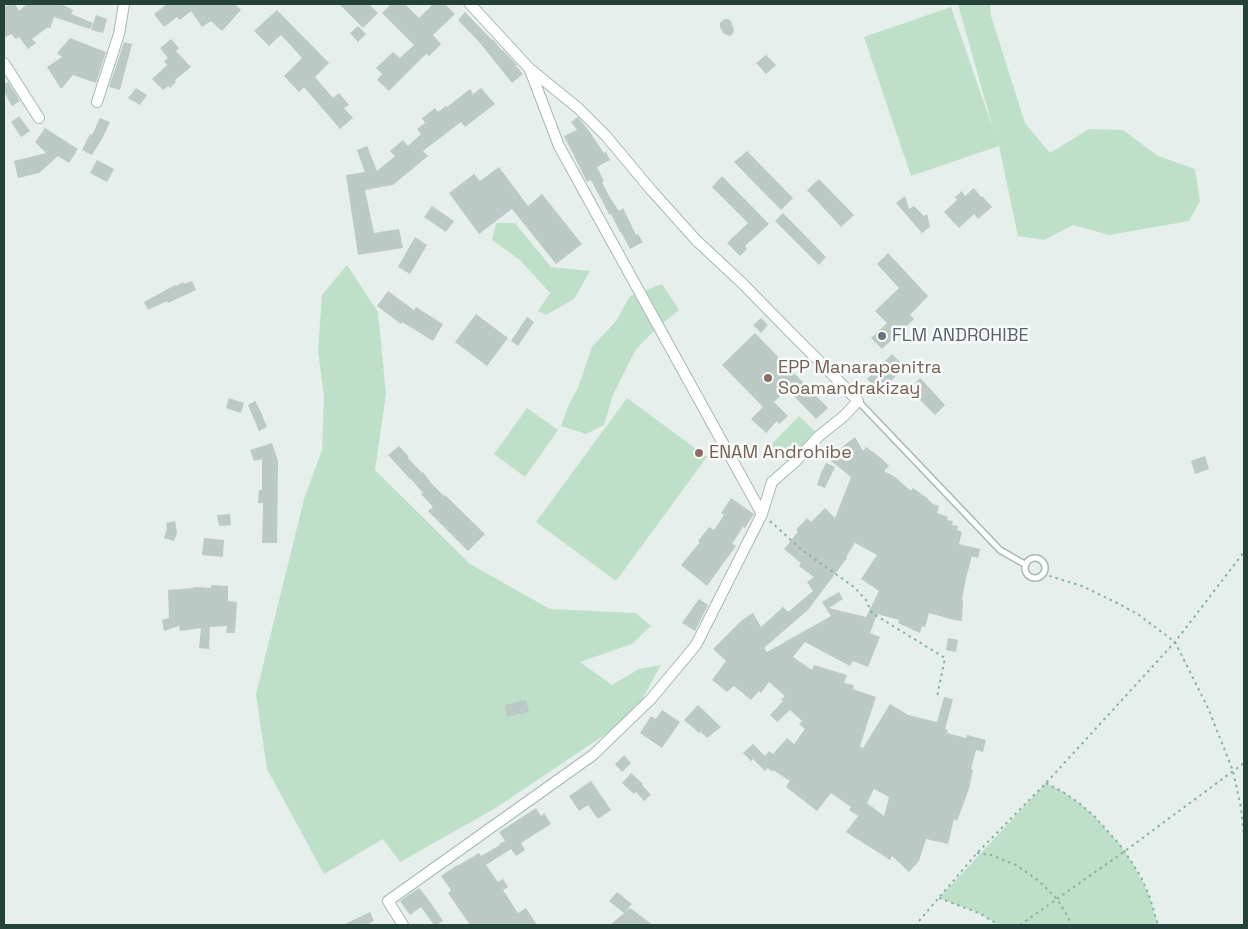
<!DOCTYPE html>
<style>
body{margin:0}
#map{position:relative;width:1248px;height:929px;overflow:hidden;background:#e6efeb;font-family:"Space Grotesk",sans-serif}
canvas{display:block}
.frame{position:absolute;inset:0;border:5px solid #24423a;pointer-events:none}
</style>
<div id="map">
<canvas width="1248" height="929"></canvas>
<div class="frame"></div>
</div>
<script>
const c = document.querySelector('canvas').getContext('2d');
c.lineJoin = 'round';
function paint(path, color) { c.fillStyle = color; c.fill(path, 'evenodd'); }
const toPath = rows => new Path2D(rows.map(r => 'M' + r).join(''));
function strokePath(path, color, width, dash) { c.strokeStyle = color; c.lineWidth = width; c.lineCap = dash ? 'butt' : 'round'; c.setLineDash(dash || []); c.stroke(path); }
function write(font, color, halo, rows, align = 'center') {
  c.font = font + ' "Space Grotesk",sans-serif'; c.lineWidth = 5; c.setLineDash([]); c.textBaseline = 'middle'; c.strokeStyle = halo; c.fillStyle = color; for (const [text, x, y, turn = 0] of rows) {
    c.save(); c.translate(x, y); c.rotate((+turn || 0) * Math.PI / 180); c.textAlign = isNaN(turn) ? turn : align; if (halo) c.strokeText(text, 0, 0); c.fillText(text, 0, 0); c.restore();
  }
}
paint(toPath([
 [958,4,990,4,991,16,1025,123,1050,153,1089,129,1123,130,1158,156,1195,169,1200,201,1189,221,1109,235,1073,225,1044,240,1018,236,999,146,911,176,864,37,951,7,994,132],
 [496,223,515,223,551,267,590,271,574,299,546,315,538,311,550,293,520,260,492,240],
 [347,265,378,312,386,394,375,470,470,564,550,609,636,613,651,626,632,644,580,662,612,685,639,669,661,665,633,716,494,809,400,862,383,839,324,874,267,769,256,694,304,499,322,450,324,397,318,350,322,295],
 [662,284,679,310,656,329,636,349,613,395,604,425,586,434,561,426,568,406,578,388,592,347,616,321,630,296],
 [627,398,707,457,616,581,536,522],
 [527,408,558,430,525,477,494,454],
 [799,416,817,433,788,463,770,446],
 [1046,783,1063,792,1079,803,1094,816,1120,845,1131,861,1143,882,1149,895,1158,925,997,925,994,922,979,913,939,898]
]), '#bfe0c8');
paint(toPath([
 [10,4,15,4,19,11,27,4,61,4,73,10,71,14,93,23,90,29,54,17,50,29,48,27,32,39,36,43,28,49,19,37,16,39,11,34,4,38,4,7],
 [167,4,235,4,241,10,222,31,211,21,202,27,191,11,180,20,177,17,164,27,154,14],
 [339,4,369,4,378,13,363,28],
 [391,4,405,4,419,18,433,4,445,4,455,14,433,35,441,44,429,56,426,54,389,91,377,80,382,74,376,68,393,52,400,58,414,45,382,13],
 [277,10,329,63,315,77,333,98,339,93,349,105,344,108,353,118,340,129,304,87,299,92,284,76,302,58,281,35,269,46,254,31],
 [465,12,492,40,493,39,502,51,503,50,517,65,516,66,523,74,512,83,480,43,458,20],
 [96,15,107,19,103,33,91,30],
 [724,19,728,19,731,21,734,30,732,35,729,36,723,33,720,27,720,23],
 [358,26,366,34,358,42,350,33],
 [70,38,106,52,96,83,73,75,61,89,47,67,62,57,57,53],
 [171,39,179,48,176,51,191,67,175,80,176,82,170,88,168,86,163,90,152,79,167,65,164,61,168,58,160,48],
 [124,42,132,44,120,90,109,87],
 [766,55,776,65,766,74,756,63],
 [8,82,20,101,12,106,4,92,4,84],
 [136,88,147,95,140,105,128,98],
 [481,88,495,104,465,127,461,122,423,151,428,156,393,185,365,190,374,233,399,229,403,248,358,255,346,175,365,172,357,150,367,146,377,171,395,156,390,151,403,140,408,146,421,134,417,129,425,123,422,118,435,108,438,112,446,106,447,107,470,89,473,94],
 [19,116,30,131,21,137,11,122],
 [578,117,589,131,604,153,606,152,610,160,597,167,604,181,602,182,609,196,619,211,623,208,636,235,638,234,643,242,630,249,621,232,620,232,611,214,609,214,591,180,587,182,564,136,577,130,571,122],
 [100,118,110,122,103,137,92,155,82,150,90,134,92,135],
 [45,128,78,149,69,163,58,156,39,173,18,178,14,161,46,153,35,142],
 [747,151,793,198,781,210,734,162],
 [97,160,114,169,107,182,90,173],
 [499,167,528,206,542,194,582,244,556,264,512,209,479,234,449,193,474,174,480,181],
 [722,176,769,224,745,246,747,249,740,256,727,243,748,223,712,187],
 [819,179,854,215,841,227,807,190],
 [974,188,981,197,982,196,992,207,978,219,974,214,959,228,944,212,957,200,955,197,962,191,965,196],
 [905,196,909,209,914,206,924,216,927,214,930,227,922,233,896,203],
 [432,206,454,221,446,232,424,217],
 [783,213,826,257,819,265,775,221],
 [415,237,427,245,410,274,398,267],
 [888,253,928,296,910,315,914,319,882,349,871,338,887,323,875,311,899,288,877,264],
 [192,281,196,290,168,303,167,301,148,310,144,302,175,285,176,286,183,282,184,284],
 [388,291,414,310,416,307,443,324,433,341,402,322,401,324,377,306],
 [476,314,508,338,487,366,455,342],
 [527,317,534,322,518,346,511,341],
 [761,318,768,325,761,333,753,325],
 [755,333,828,408,816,419,787,389,774,402,788,416,779,424,777,421,766,433,751,419,763,407,722,365],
 [892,354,905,367,880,392,867,379],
 [920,378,945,405,935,415,909,389],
 [229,398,244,403,241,413,226,408],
 [255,401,260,410,267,427,259,431,248,405],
 [855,437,863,451,866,447,881,458,889,466,884,471,895,477,911,491,913,488,927,498,933,504,939,506,937,513,948,517,947,520,953,521,952,525,958,526,957,530,962,532,959,544,980,549,978,558,972,556,966,578,962,599,963,600,962,621,954,620,929,613,925,627,922,626,920,633,898,623,899,620,877,614,870,633,880,637,868,667,853,661,850,666,805,642,793,657,812,670,814,665,847,675,844,683,854,685,853,689,876,697,860,746,863,748,890,704,908,715,937,722,944,697,953,699,945,729,948,730,947,733,966,738,967,735,986,740,983,752,976,750,971,769,973,770,969,789,957,821,954,819,948,844,926,839,919,861,909,872,892,856,890,860,846,832,858,816,849,810,851,807,831,793,817,811,786,787,790,781,773,770,772,772,768,768,765,771,753,759,751,761,743,753,753,744,765,756,769,751,773,754,787,738,794,744,805,729,799,724,802,721,790,710,777,722,770,715,783,701,781,700,785,696,769,682,761,693,759,691,751,700,734,686,727,692,712,680,726,661,713,649,742,620,753,613,761,627,783,607,788,612,813,591,807,582,814,577,799,566,801,563,784,549,798,532,796,530,807,518,811,522,825,508,835,518,851,477,831,461,836,452],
 [855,543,877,555,861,579,879,591,866,617,829,608,843,599,839,592,822,602,831,616,767,652,764,648,808,610,847,558,846,557],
 [874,789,889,797,884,816,867,803],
 [272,443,278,461,277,543,262,543,263,503,258,503,259,490,262,490,262,459,254,461,250,450],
 [399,446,409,457,408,458,422,473,423,472,432,484,444,496,445,495,485,534,468,551,428,511,433,507,421,494,423,493,411,479,410,479,388,455],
 [1205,456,1209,469,1195,474,1191,461],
 [826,463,835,467,825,488,817,485,821,473],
 [731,498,754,514,745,528,743,527,732,544,736,546,707,586,681,565,700,542,698,541,709,527,714,530,724,515,721,513],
 [230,514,231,525,219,526,217,515],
 [175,521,177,533,174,541,164,538,167,529,166,523],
 [204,538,224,540,223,557,202,555],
 [211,585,228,586,228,601,237,602,235,633,226,633,227,626,210,627,209,649,199,648,201,628,180,631,179,626,164,631,162,620,169,618,168,590,193,588,194,587,211,588],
 [699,599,708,605,695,631,682,623],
 [948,638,958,640,956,652,946,650],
 [526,700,529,712,507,717,504,705],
 [698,705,721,727,707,738,700,731,699,733,684,720],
 [662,710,680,722,662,748,640,733,651,716,656,719],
 [624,755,631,763,622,772,615,764],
 [631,773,643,784,642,785,651,795,644,801,636,792,634,794,622,783],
 [591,781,611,810,598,819,588,805,579,811,569,796],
 [536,808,541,816,544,813,551,824,521,843,525,850,516,856,511,849,486,865,498,882,503,879,508,887,503,890,518,913,526,908,537,925,470,925,448,893,451,890,441,876,457,865,457,866,479,853,481,856,500,845,499,844,505,841,499,832],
 [419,888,428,899,443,921,436,925,434,925,421,907,410,915,400,901],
 [617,892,632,904,624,913,609,901],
 [630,908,653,925,610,925],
 [370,912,374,921,366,925,343,925]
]), '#bbcac4');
const lane = toPath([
 [858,401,1000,550,1026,565],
 '1025 568a10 10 0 1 1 20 0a10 10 0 1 1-20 0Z'
]);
const street = toPath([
 [4,63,39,118],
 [530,70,559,146,762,514],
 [97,102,119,34,124,4],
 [403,925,388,901,593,755,651,699,696,645,762,514,772,482,795,462,819,436,844,416,858,401,823,365,790,332,743,284,696,240,652,191,606,136,578,108,530,69,470,4]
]);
strokePath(lane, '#a8b8b2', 8);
strokePath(street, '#a8b8b2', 12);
strokePath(toPath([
 [770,521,802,550,854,587,866,600,872,613,945,658,937,697],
 [1043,574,1082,586,1119,604,1139,615,1175,642,1208,708,1233,771,1241,808,1244,836],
 [1046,783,1063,792,1079,803,1094,816,1120,845,1131,861,1141,877,1149,895,1158,925],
 [977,853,991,855,1016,865,1039,881,1057,899,1065,912,1072,925],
 [939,898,979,913,994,922,997,925],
 [919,921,977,853,1046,783,1175,642,1244,552],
 [1020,925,1125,851,1244,763]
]), '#86b3a5', 2, [2.5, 4]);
strokePath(lane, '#fff', 5);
strokePath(street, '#fff', 10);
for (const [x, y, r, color] of [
 [882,336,5,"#6b7280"],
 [768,378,5,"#8d6e63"],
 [699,453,5,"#8d6e63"]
]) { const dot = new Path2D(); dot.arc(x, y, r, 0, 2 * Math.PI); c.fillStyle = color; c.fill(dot); strokePath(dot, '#f7fbf9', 2); }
write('18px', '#5b616d', '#f7fbf9', [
 ["FLM ANDROHIBE",892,336]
], 'left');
write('18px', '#785e54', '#f7fbf9', [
 ["EPP Manarapenitra",778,368],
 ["Soamandrakizay",778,389],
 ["ENAM Androhibe",709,453]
], 'left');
</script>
